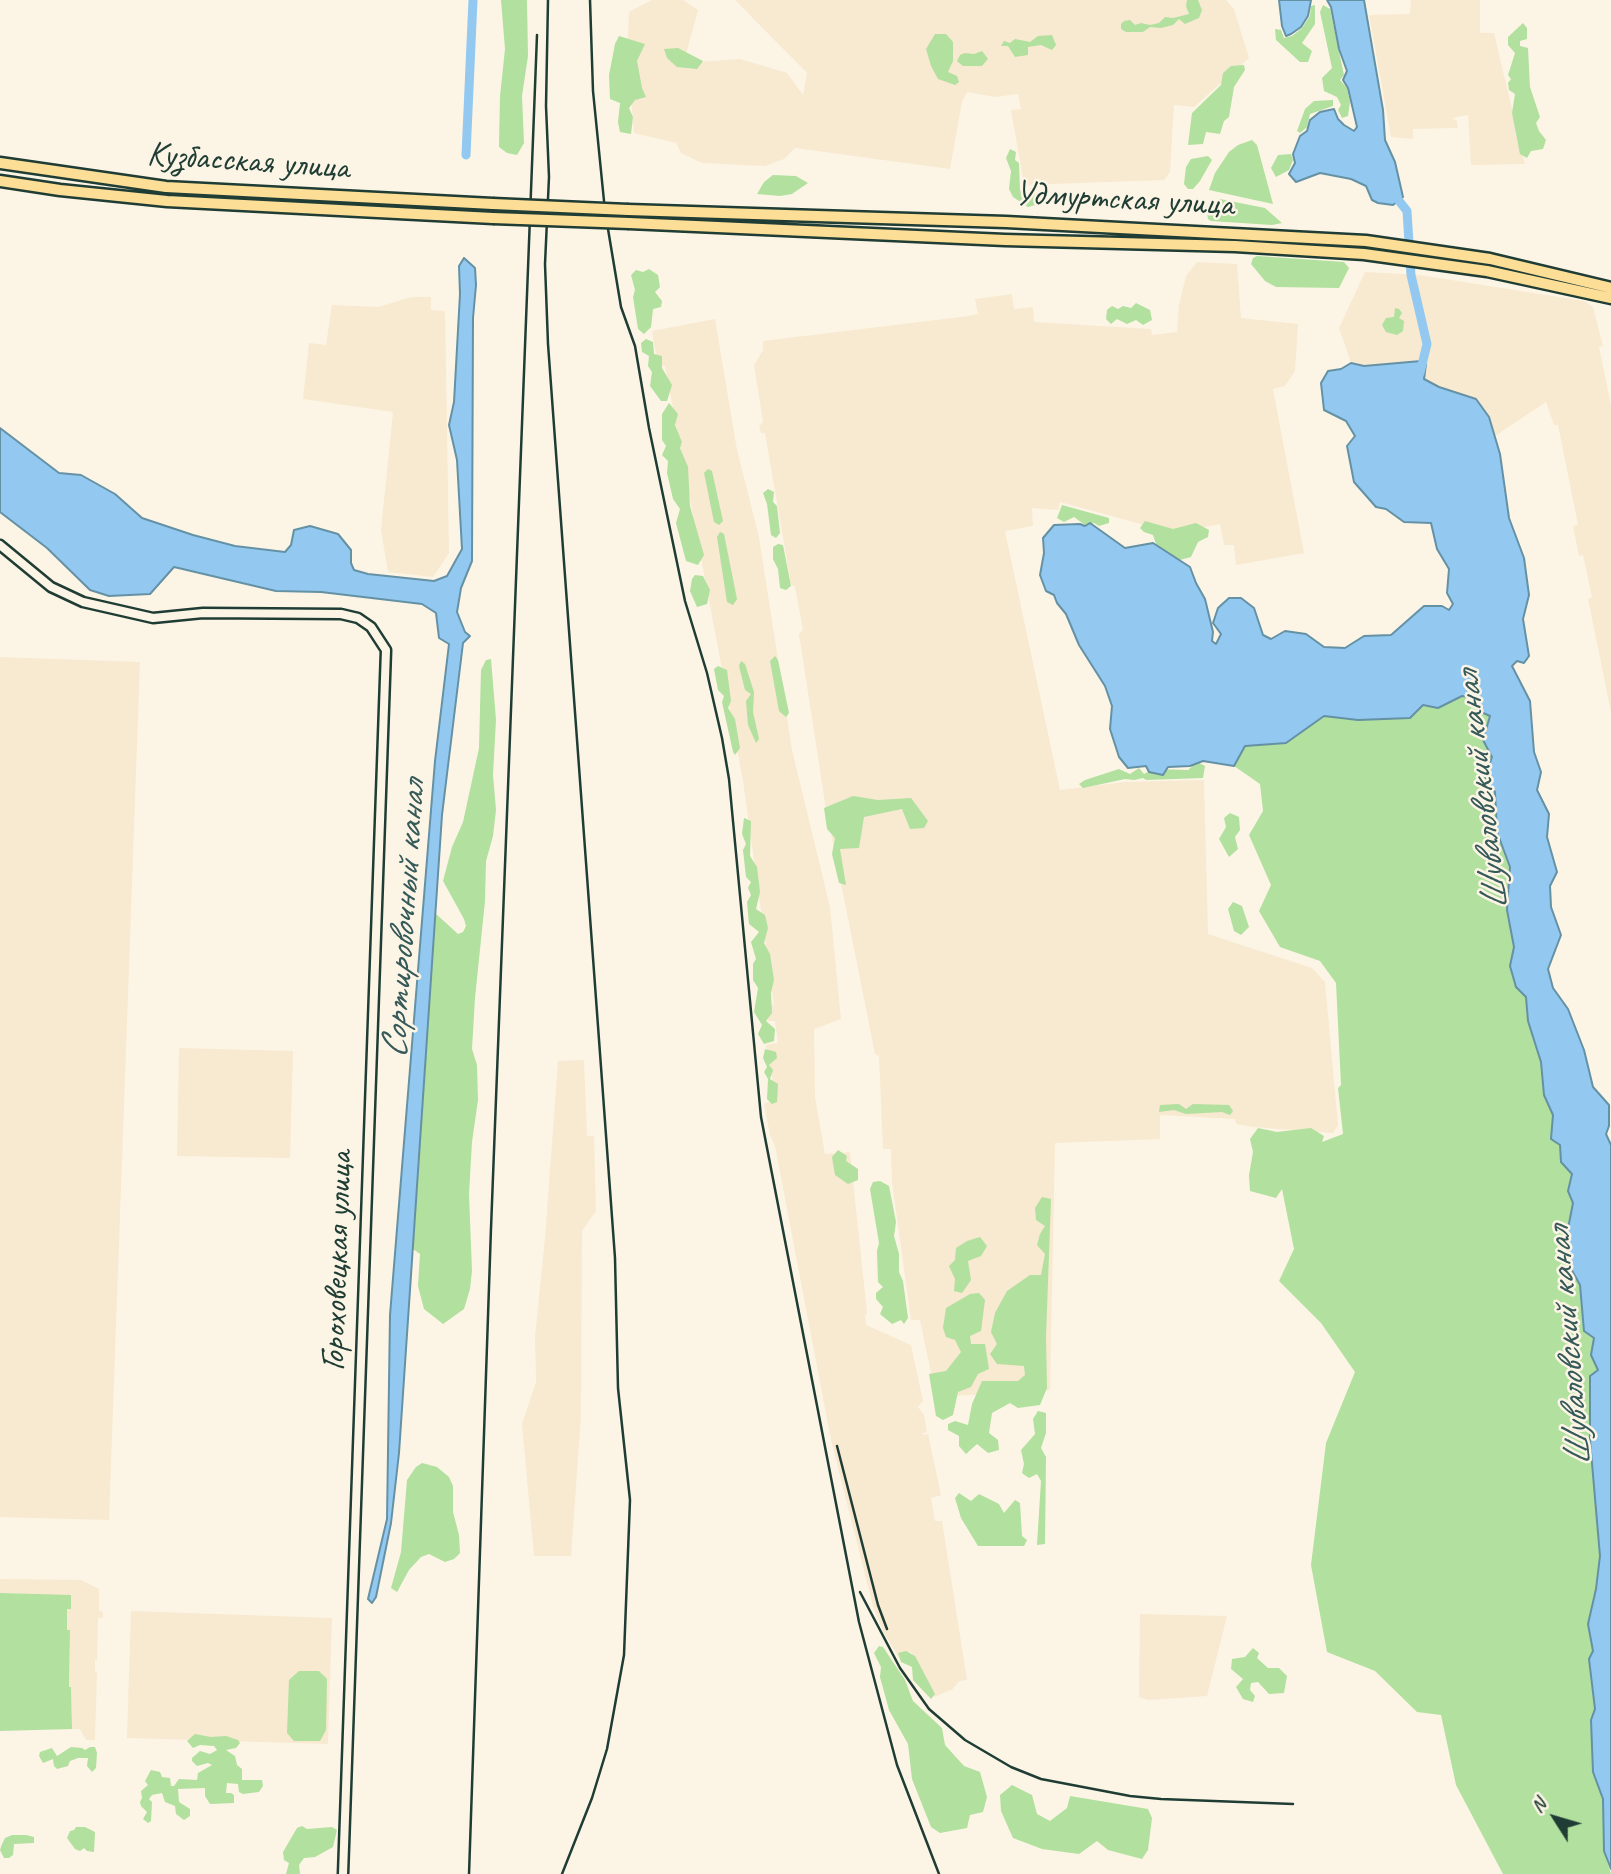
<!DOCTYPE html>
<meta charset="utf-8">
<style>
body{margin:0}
#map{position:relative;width:1611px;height:1874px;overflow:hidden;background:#fcf5e5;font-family:Caveat,sans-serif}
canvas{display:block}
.north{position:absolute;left:1520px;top:1783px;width:70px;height:70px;-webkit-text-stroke:5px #fcf5e5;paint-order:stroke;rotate:307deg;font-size:19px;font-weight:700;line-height:28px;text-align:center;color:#1f3d34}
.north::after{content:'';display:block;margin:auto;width:24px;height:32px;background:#1f3d34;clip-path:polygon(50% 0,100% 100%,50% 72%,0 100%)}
</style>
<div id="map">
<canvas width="1611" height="1874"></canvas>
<div class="north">N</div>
</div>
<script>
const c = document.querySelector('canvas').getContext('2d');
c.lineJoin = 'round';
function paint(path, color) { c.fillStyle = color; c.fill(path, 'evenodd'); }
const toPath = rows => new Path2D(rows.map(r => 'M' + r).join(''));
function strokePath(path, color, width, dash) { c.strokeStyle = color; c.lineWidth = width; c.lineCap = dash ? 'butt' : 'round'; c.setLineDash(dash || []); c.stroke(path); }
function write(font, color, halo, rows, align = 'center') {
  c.font = font + ' Caveat,sans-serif'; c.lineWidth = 5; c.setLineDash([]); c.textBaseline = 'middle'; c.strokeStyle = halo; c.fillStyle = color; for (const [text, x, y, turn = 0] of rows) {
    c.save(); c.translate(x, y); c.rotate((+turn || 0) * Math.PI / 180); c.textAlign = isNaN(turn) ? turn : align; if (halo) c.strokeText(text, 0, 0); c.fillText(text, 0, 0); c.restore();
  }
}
paint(toPath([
 [652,0,683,0,698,10,685,58,697,62,740,59,787,73,803,95,807,73,735,0,1226,0,1234,9,1249,58,1194,107,1174,105,1170,172,1164,180,1024,185,1011,110,1021,109,1018,94,995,97,967,92,962,102,950,169,795,148,784,159,765,166,702,163,681,153,676,143,634,133,627,53,629,12],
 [1411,0,1480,0,1480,33,1494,33,1525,164,1471,165,1468,115,1452,118,1457,121,1458,128,1413,129,1413,139,1391,137,1369,15,1410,14],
 [1197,262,1237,264,1241,318,1298,324,1295,371,1285,386,1273,389,1304,553,1236,565,1234,545,1224,545,1220,524,1174,533,1060,502,1058,510,1032,508,1033,526,1005,531,1060,790,1125,782,1204,780,1208,934,1312,968,1325,982,1338,1125,1333,1133,1253,1127,1236,1124,1235,1119,1160,1115,1160,1139,1055,1143,1050,1390,936,1397,920,1320,911,1320,892,1182,891,1149,883,1149,879,1056,875,1054,825,803,799,634,803,630,795,587,791,584,765,433,761,433,759,426,763,422,762,415,754,365,763,350,763,341,969,316,978,314,975,299,1012,294,1014,309,1033,307,1034,322,1151,329,1152,335,1177,332,1179,305,1186,276],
 [1365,272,1420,275,1584,301,1593,307,1603,346,1599,347,1611,405,1611,712,1588,599,1592,597,1583,555,1579,556,1573,526,1578,525,1558,425,1554,425,1546,402,1495,436,1489,417,1476,399,1439,387,1424,379,1421,361,1364,366,1351,363,1339,328],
 [412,297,431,297,431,310,445,311,449,553,433,577,388,572,381,530,393,412,303,399,309,343,326,345,332,305,378,307],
 [715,319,737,450,759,537,792,750,830,907,841,1019,814,1029,815,1097,825,1154,850,1152,867,1313,865,1315,866,1325,911,1345,923,1401,918,1407,924,1415,927,1432,923,1433,924,1435,928,1434,941,1495,931,1498,935,1521,942,1521,967,1680,959,1681,953,1689,934,1697,911,1652,899,1658,883,1631,873,1606,831,1440,775,1146,770,1135,764,1104,776,1098,766,1045,778,1043,775,1021,768,1021,767,1007,774,1004,743,781,665,366,658,366,652,331],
 [0,657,140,662,109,1520,0,1517],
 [179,1048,293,1051,290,1158,177,1156],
 [584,1060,587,1136,594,1136,596,1211,582,1231,581,1416,571,1556,534,1556,522,1424,536,1382,535,1337,545,1238,558,1061],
 [0,1579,81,1580,99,1589,99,1611,103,1612,103,1618,98,1618,97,1660,95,1660,95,1672,97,1673,95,1740,86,1740,80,1729,72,1729,71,1687,69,1687,70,1631,67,1630,67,1609,71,1596,0,1593],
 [131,1611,332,1618,328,1744,127,1738],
 [1140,1614,1227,1616,1207,1696,1148,1700,1139,1697]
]), '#f8e9d1');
paint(toPath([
 [501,0,527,0,528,56,522,96,524,143,517,155,507,153,499,147,500,96,505,49],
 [1187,0,1198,0,1202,10,1199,18,1185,24,1179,19,1173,25,1161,28,1150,27,1143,32,1126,32,1121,29,1121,24,1124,21,1130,20,1135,25,1141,23,1150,25,1159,23,1165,17,1173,18,1189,14,1186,6],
 [1315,5,1315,24,1302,43,1312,51,1308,62,1300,62,1276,40,1275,29,1281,30,1284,38,1292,36,1302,28,1310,16,1311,6],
 [1323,5,1330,9,1344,75,1340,80,1347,88,1350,102,1348,116,1342,118,1338,110,1341,105,1337,97,1324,91,1322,78,1332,68,1320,12],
 [1523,23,1527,28,1527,39,1520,41,1520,46,1528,48,1530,87,1540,117,1536,123,1539,131,1546,140,1543,149,1531,151,1527,158,1520,154,1512,113,1515,94,1509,90,1508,83,1511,79,1508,75,1515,53,1508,45,1508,37],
 [935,34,946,34,953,42,953,61,948,72,957,76,959,82,955,85,938,79,931,66,926,49],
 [1052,35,1056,45,1052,50,1041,45,1028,47,1028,55,1015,57,1008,46,1001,46,1004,41,1010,43,1015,39,1030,42,1038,36],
 [619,36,645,44,637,61,642,88,646,97,635,100,629,108,633,117,631,134,620,132,618,122,620,103,610,99,609,75,615,44],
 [678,48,703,61,697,69,677,67,667,58,664,49],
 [982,51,988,59,982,66,963,66,957,61,960,55,965,53,974,54],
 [1244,65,1245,70,1234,87,1229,117,1224,121,1220,134,1206,132,1203,144,1188,145,1192,113,1221,85,1223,73,1231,66],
 [1333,100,1333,106,1310,114,1307,127,1300,133,1297,131,1305,109,1314,101],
 [1252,140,1257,145,1273,204,1209,190,1215,173,1229,152,1238,145],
 [1010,149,1016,152,1015,160,1019,163,1020,190,1027,193,1032,192,1039,198,1039,204,1028,207,1013,197,1009,189,1011,171,1006,158],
 [1291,154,1293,160,1289,170,1276,177,1271,168,1278,155],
 [1208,156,1212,160,1200,181,1193,189,1188,189,1184,184,1186,167,1191,159],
 [773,175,796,176,808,183,792,194,780,196,757,194,764,182],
 [1220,199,1265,208,1282,223,1272,225,1211,221,1208,219,1206,207,1210,202],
 [1257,256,1344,262,1349,268,1339,288,1276,287,1265,281,1251,264,1253,258],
 [649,269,658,275,660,287,655,292,662,301,661,307,653,309,651,327,644,334,638,329,633,297,635,290,631,275,636,270,643,272],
 [1136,303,1150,310,1152,320,1143,325,1136,320,1127,324,1117,319,1111,324,1106,319,1107,310,1112,306,1118,309,1123,306,1131,308],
 [1395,308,1399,309,1402,313,1399,318,1404,321,1403,331,1397,335,1386,332,1382,325,1386,318,1394,317],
 [646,339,653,342,654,354,662,356,662,368,672,385,667,401,661,401,650,386,652,372,648,366,649,356,642,352,641,343],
 [669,403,678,414,675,425,682,442,680,448,688,467,690,506,704,555,698,565,686,561,676,523,680,509,673,499,667,473,668,461,662,455,666,446,662,440,662,414],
 [708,469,712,471,723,521,719,525,714,522,704,473],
 [768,489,774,492,773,502,777,506,780,533,776,538,771,535,767,504,763,493],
 [1062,505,1109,518,1109,523,1099,526,1094,523,1085,525,1074,517,1064,522,1057,518],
 [1145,521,1173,529,1196,523,1209,530,1208,537,1198,542,1191,557,1176,561,1157,547,1153,535,1144,532,1140,528],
 [720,532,724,534,737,599,733,605,727,602,717,537],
 [778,544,783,545,791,586,786,590,780,588,778,569,773,559,773,547],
 [695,575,703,576,710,590,707,604,697,607,690,591,692,579],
 [775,656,778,660,789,713,786,717,779,711,770,661],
 [491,659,496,720,493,775,496,810,493,836,486,861,485,901,475,998,472,1049,477,1065,478,1100,472,1142,469,1194,472,1271,470,1289,464,1309,443,1324,424,1309,418,1286,420,1254,413,1249,435,913,458,934,463,932,466,926,464,919,443,881,452,847,463,822,479,748,481,670,486,660],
 [741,661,745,664,754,692,753,712,759,739,756,743,748,725,746,701,751,694,745,690,739,666],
 [718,666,727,670,731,701,728,708,735,719,740,748,735,755,733,752,722,702,724,696,718,690,714,669],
 [1462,696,1477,698,1491,716,1483,740,1492,757,1485,777,1495,792,1494,808,1497,832,1510,867,1507,910,1514,947,1510,966,1516,987,1526,997,1528,1021,1541,1062,1544,1095,1553,1115,1551,1139,1560,1145,1561,1162,1572,1174,1568,1191,1573,1203,1563,1254,1580,1285,1584,1331,1594,1338,1591,1355,1599,1370,1590,1440,1600,1556,1596,1589,1588,1624,1593,1651,1589,1659,1595,1709,1591,1720,1593,1772,1603,1799,1604,1851,1611,1874,1503,1874,1456,1785,1441,1715,1417,1712,1375,1671,1327,1652,1311,1565,1326,1443,1355,1372,1321,1323,1279,1281,1294,1249,1282,1189,1276,1198,1250,1191,1249,1175,1253,1152,1250,1139,1258,1128,1277,1132,1311,1128,1324,1136,1322,1142,1343,1134,1338,1088,1341,1085,1336,983,1320,961,1280,947,1259,911,1271,885,1249,835,1263,811,1260,784,1234,766,1245,746,1286,743,1324,716,1358,720,1423,705,1438,708],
 [1197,762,1205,766,1203,778,1146,780,1143,778,1134,780,1125,779,1083,788,1079,784,1085,780,1119,769,1130,774,1139,768,1144,774,1153,769,1188,770],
 [853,796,878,800,911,798,928,821,924,828,910,829,902,809,864,817,859,848,840,849,846,885,839,883,832,854,835,838,827,829,824,808],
 [1230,813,1239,817,1240,830,1235,837,1238,849,1229,857,1219,839,1226,827,1224,818],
 [744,818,751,821,750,856,757,867,760,892,756,909,765,915,768,928,764,943,770,954,774,980,771,993,772,1013,766,1021,775,1029,774,1041,764,1044,758,1034,762,1025,754,1012,758,988,753,980,753,964,756,959,751,942,759,932,749,924,747,902,751,895,748,888,751,882,746,877,743,850,746,844,742,834],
 [1233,902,1242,906,1249,927,1241,935,1234,931,1228,909],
 [765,1049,776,1052,777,1058,769,1065,773,1070,770,1079,778,1084,777,1102,772,1104,767,1099,768,1079,764,1072,767,1067,763,1058],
 [1179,1104,1186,1109,1193,1104,1229,1105,1233,1111,1230,1115,1222,1112,1186,1114,1174,1110,1159,1112,1160,1105],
 [838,1150,847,1156,846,1161,858,1169,858,1180,848,1184,835,1175,832,1157],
 [880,1181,889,1186,896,1222,894,1236,899,1254,899,1272,903,1281,908,1318,904,1324,901,1320,892,1324,880,1314,883,1307,876,1299,876,1293,883,1287,878,1282,877,1251,879,1243,870,1189,873,1182],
 [1042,1197,1051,1199,1046,1337,1047,1388,1040,1405,1018,1408,1010,1403,992,1413,989,1433,998,1440,999,1450,988,1453,977,1444,966,1454,959,1446,959,1436,948,1430,948,1424,955,1421,968,1425,972,1404,982,1381,1018,1381,1025,1375,1024,1366,997,1364,990,1354,997,1344,991,1332,995,1313,1007,1291,1030,1275,1041,1275,1045,1254,1037,1245,1040,1234,1045,1226,1036,1220,1035,1208],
 [980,1237,987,1246,981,1256,968,1261,971,1280,962,1293,954,1291,955,1279,949,1266,955,1260,956,1248,967,1241],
 [979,1293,985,1300,981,1331,970,1336,971,1344,985,1344,989,1369,978,1374,971,1387,958,1392,953,1415,943,1420,936,1416,929,1374,946,1371,961,1352,955,1340,946,1337,943,1328,946,1308,970,1294],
 [1038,1411,1046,1413,1046,1433,1041,1448,1046,1457,1045,1544,1037,1545,1041,1481,1037,1474,1029,1478,1022,1473,1024,1464,1021,1450,1035,1434,1033,1419],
 [422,1463,437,1467,449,1477,453,1486,453,1512,459,1535,460,1553,454,1559,445,1562,429,1554,421,1557,409,1570,397,1592,391,1588,401,1552,407,1480,416,1467],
 [959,1493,971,1501,979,1494,999,1504,1004,1513,1015,1500,1020,1503,1022,1536,1027,1540,1024,1546,978,1546,961,1518,955,1498],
 [0,1593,71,1595,71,1609,67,1609,67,1630,70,1630,69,1687,71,1687,72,1729,0,1731],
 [879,1646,883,1647,905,1680,913,1701,942,1728,945,1745,964,1766,980,1772,987,1797,983,1812,970,1815,967,1828,940,1833,931,1827,912,1779,908,1744,889,1710,880,1677,881,1667,874,1653],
 [1253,1648,1259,1653,1257,1658,1268,1668,1279,1668,1287,1676,1284,1693,1269,1694,1258,1682,1251,1683,1250,1690,1255,1696,1253,1702,1243,1699,1236,1687,1243,1679,1231,1669,1232,1659,1245,1657],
 [906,1651,915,1656,935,1694,931,1699,913,1680,912,1667,901,1662,898,1653],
 [299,1671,319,1671,327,1679,326,1730,320,1741,294,1741,287,1733,289,1680],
 [195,1734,211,1737,226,1736,238,1740,240,1743,236,1748,226,1750,235,1756,237,1765,242,1769,242,1780,262,1780,263,1786,259,1792,243,1794,239,1792,238,1784,227,1783,226,1793,231,1793,234,1795,234,1803,210,1804,205,1796,205,1788,178,1789,179,1802,190,1809,190,1816,184,1820,176,1814,175,1806,165,1802,162,1793,152,1795,149,1799,152,1802,151,1821,148,1823,143,1819,147,1812,141,1806,140,1802,142,1798,141,1791,148,1785,145,1781,151,1770,160,1772,162,1777,170,1778,171,1786,174,1786,179,1779,197,1780,198,1773,212,1765,208,1763,197,1766,192,1761,192,1758,200,1751,210,1754,217,1750,214,1746,200,1745,193,1748,187,1741],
 [71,1747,82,1748,85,1750,90,1747,95,1747,97,1753,96,1768,92,1772,87,1766,88,1758,78,1758,70,1761,68,1766,57,1769,54,1766,53,1759,43,1763,39,1756,40,1752,52,1748,57,1756],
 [1012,1785,1032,1795,1037,1814,1050,1821,1067,1808,1070,1796,1148,1809,1152,1818,1148,1850,1142,1859,1108,1850,1097,1841,1079,1854,1042,1849,1013,1838,1001,1811,1000,1795],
 [302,1826,307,1829,332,1827,337,1830,333,1847,315,1857,304,1858,299,1865,300,1874,286,1874,289,1863,284,1860,283,1852,297,1828],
 [76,1827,85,1827,95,1832,94,1852,87,1851,84,1848,80,1851,75,1849,67,1838,70,1831,74,1830],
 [12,1835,26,1835,34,1837,34,1843,14,1844,13,1855,9,1858,4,1858,0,1850,2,1844,5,1838]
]), '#b1e09f');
const water = toPath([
 [1279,0,1311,0,1308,16,1301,27,1291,34,1286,36,1282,26,1279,0],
 [1327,0,1364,0,1383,110,1385,140,1395,162,1403,197,1393,205,1378,203,1372,200,1366,186,1351,179,1320,173,1296,182,1289,174,1295,163,1293,154,1300,136,1307,131,1310,120,1320,112,1334,109,1338,119,1344,125,1354,131,1357,127,1348,88,1343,80,1347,71,1339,49,1331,7,1327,0],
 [464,258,475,268,476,285,473,318,472,561,461,588,457,612,465,632,470,636,463,643,442,815,399,1453,391,1523,376,1597,372,1603,368,1599,387,1519,390,1315,435,761,449,644,439,638,436,613,422,604,321,592,276,591,174,567,150,594,109,596,90,590,47,548,0,512,0,428,59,473,81,475,115,494,142,518,193,535,235,546,285,552,291,545,294,530,310,526,338,534,351,550,351,563,354,570,368,574,434,581,447,576,462,549,457,460,449,425,454,402,460,294,459,266,464,258],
 [1421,361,1426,364,1424,379,1439,387,1476,399,1489,417,1500,454,1509,518,1524,558,1529,595,1523,619,1529,656,1524,663,1517,661,1512,666,1530,701,1534,752,1541,772,1537,790,1549,814,1547,837,1557,872,1550,886,1551,907,1561,935,1548,969,1553,988,1568,1009,1584,1050,1593,1087,1609,1105,1609,1126,1606,1134,1611,1145,1611,1869,1604,1851,1603,1799,1593,1772,1591,1720,1595,1709,1589,1659,1593,1651,1588,1624,1596,1589,1600,1556,1590,1440,1590,1376,1598,1370,1591,1355,1594,1338,1584,1331,1580,1285,1563,1254,1573,1203,1568,1191,1572,1174,1561,1162,1560,1145,1551,1139,1553,1115,1544,1095,1541,1062,1528,1021,1526,997,1516,987,1510,966,1514,947,1507,910,1510,867,1497,832,1495,792,1485,777,1492,757,1483,740,1490,716,1479,711,1477,698,1462,696,1438,708,1423,705,1410,718,1358,720,1324,716,1286,743,1245,746,1234,766,1203,761,1190,766,1168,767,1163,775,1149,772,1146,766,1128,768,1119,757,1110,729,1112,706,1105,686,1079,645,1066,614,1057,603,1054,595,1046,591,1040,575,1044,553,1043,538,1054,525,1080,524,1085,526,1090,523,1125,548,1153,543,1190,567,1196,583,1205,599,1213,632,1212,641,1216,644,1221,634,1213,623,1218,608,1229,598,1241,598,1254,608,1263,635,1271,639,1285,631,1306,634,1324,647,1345,648,1364,636,1391,635,1424,606,1442,606,1449,610,1453,604,1447,593,1449,569,1437,549,1431,523,1404,522,1386,509,1376,507,1354,482,1347,446,1355,436,1346,421,1324,410,1321,383,1328,371,1341,369,1351,363,1364,366,1421,361]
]);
paint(water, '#93c9f1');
strokePath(water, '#6591a5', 2);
strokePath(toPath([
 [466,155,473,0],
 [1392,192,1407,211,1411,275,1427,344,1420,373]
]), '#93c9f1', 9);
const minor = toPath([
 [0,545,51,587,83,602,153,618,203,613,341,614,358,618,371,627,386,650,343,1874]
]);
const major = toPath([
 [0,163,166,187,493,204],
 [0,181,60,190,167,201,493,218],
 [628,210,1006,222,1366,241,1490,259,1611,288],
 [629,223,1005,240,1235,246,1364,254,1487,271,1611,298]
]);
strokePath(minor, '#1f3d34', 13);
strokePath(major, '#1f3d34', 15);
strokePath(minor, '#fcf5e5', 8);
strokePath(major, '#fdde96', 10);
strokePath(toPath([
 [548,0,546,106,549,177,545,264,548,344,615,1258,618,1388,630,1500,624,1655,607,1749,592,1798,562,1874],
 [590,0,593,91,605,211,621,307,635,346,649,428,685,601,707,673,722,738,729,779,761,1117,859,1622,897,1765,939,1874],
 [837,1446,878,1605,887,1629],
 [860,1592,900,1668,929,1709,965,1740,1011,1767,1041,1779,1130,1796,1161,1799,1293,1804],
 [469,1874,491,1228,537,35]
]), '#1f3d34', 2.5);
const majorBridge = toPath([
 [493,204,628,210],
 [493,218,629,223]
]);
strokePath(majorBridge, '#1f3d34', 15, []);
strokePath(majorBridge, '#fdde96', 10);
write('35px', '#1f3d34', '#fcf5e5', [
 ["Кузбасская улица",248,162,4],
 ["Удмуртская улица",1124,200,3],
 ["Гороховецкая улица",338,1261,-88]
]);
write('italic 37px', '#36595a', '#fcf5e5', [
 ["Шуваловский канал",1483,791,-97],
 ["Сортировочный канал",405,920,-86],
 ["Шуваловский канал",1570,1347,-95]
]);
</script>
